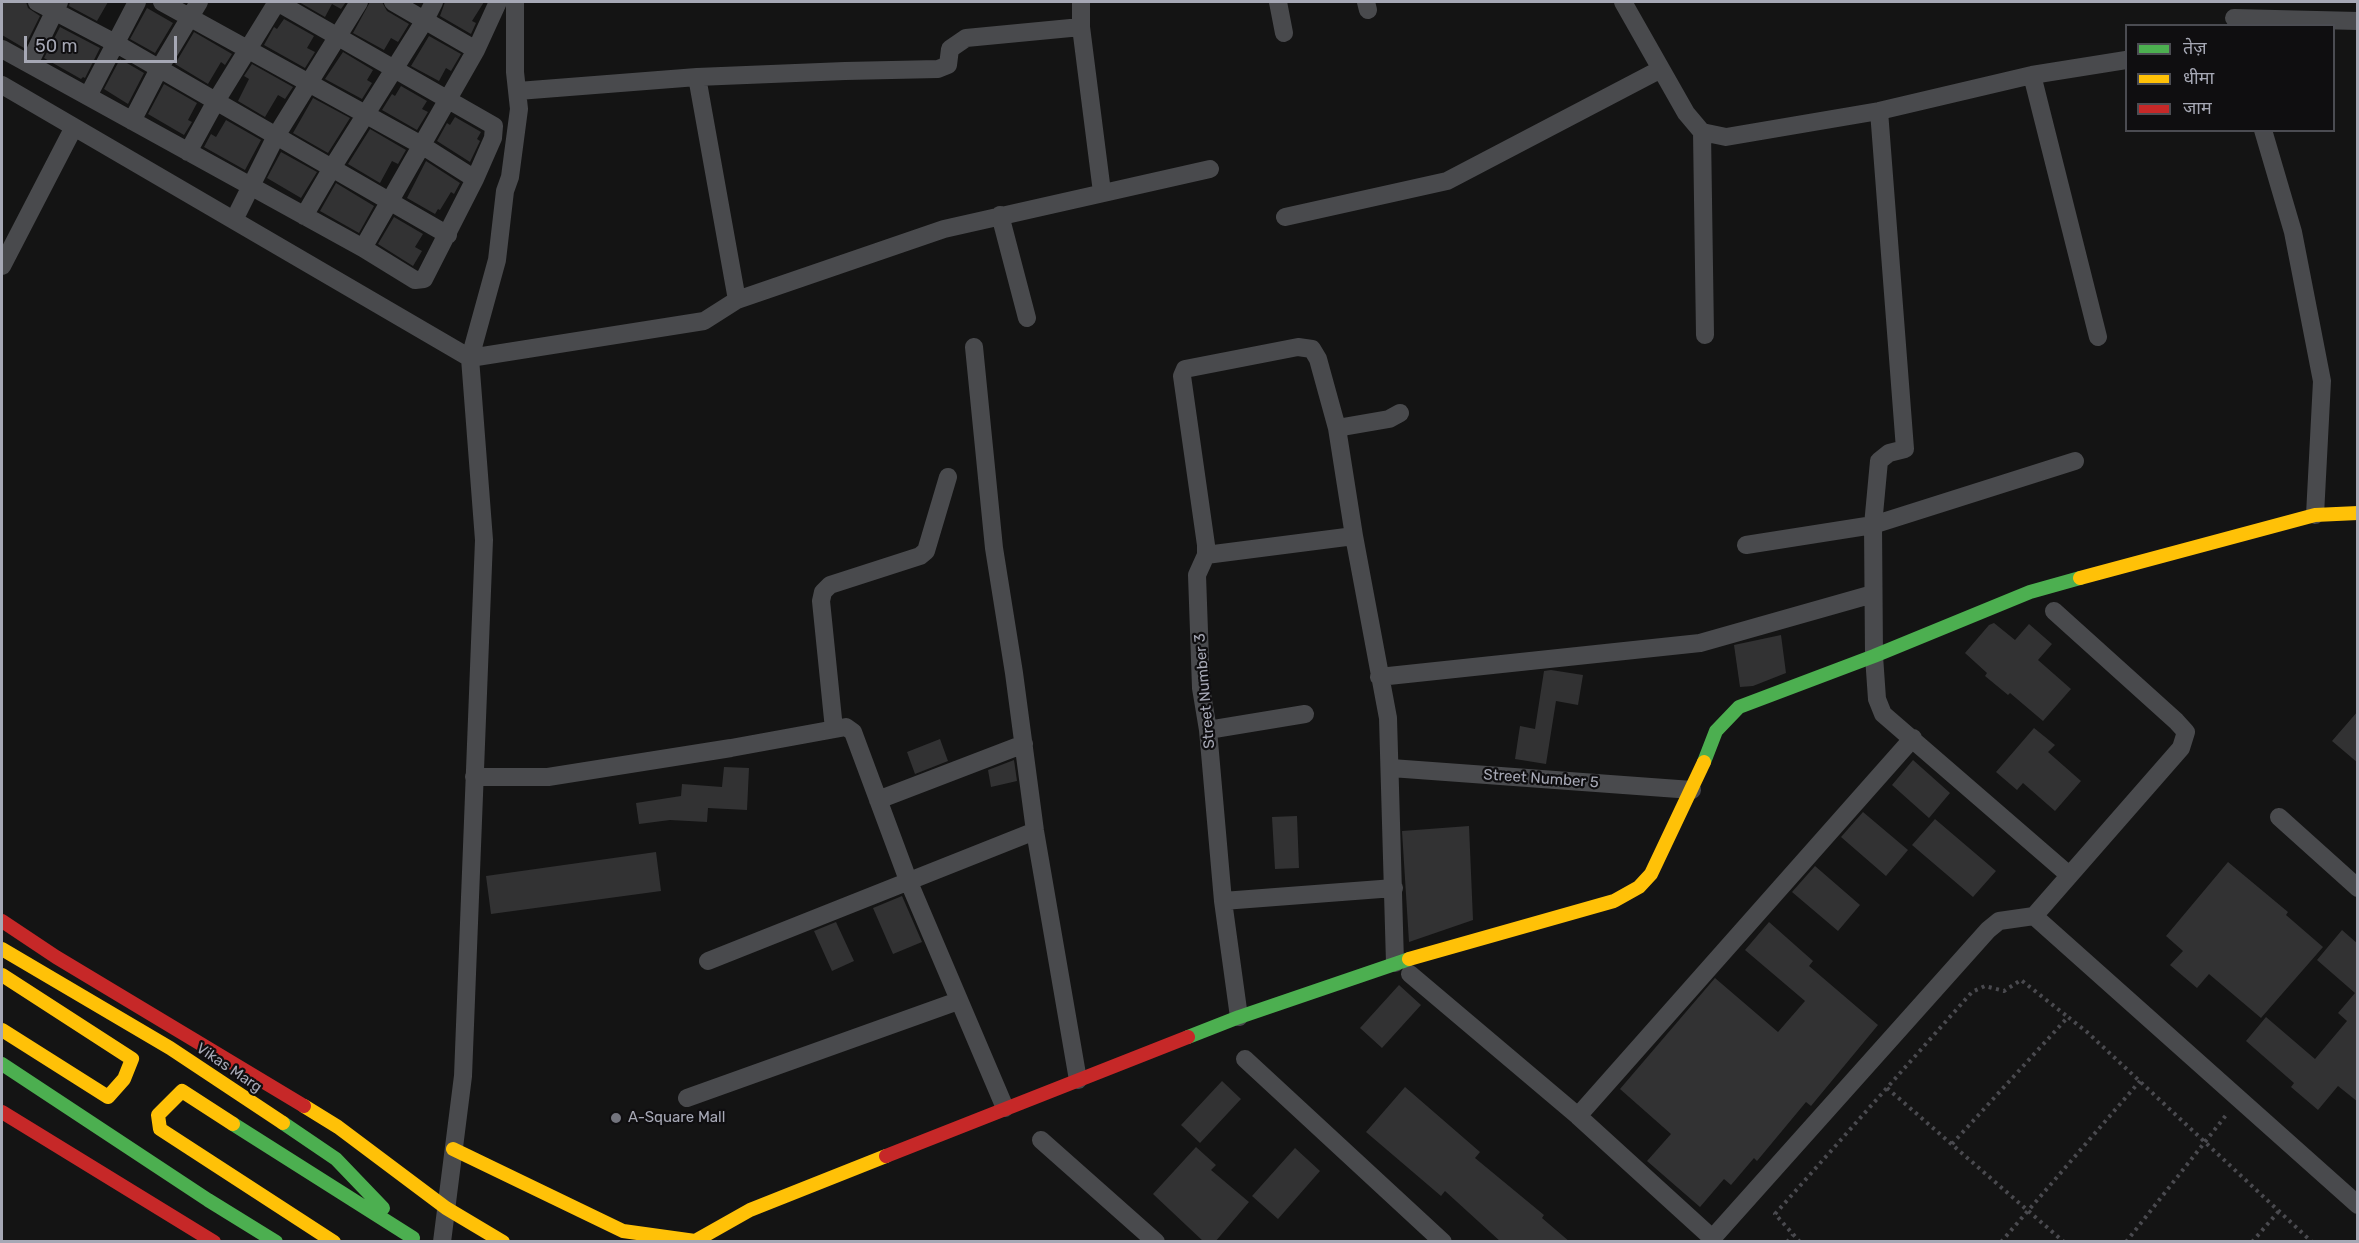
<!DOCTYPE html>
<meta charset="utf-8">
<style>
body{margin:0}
#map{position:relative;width:2359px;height:1243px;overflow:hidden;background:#141414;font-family:Rubik,"Noto Sans Devanagari",sans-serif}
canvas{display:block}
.frame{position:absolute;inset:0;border:3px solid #a6a8b5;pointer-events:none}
.legend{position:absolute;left:2125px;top:24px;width:210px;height:108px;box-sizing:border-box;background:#0f0e10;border:2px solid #4b4c52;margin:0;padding:8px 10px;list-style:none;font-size:18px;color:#a6a8b5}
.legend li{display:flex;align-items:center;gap:12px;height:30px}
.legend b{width:30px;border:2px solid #4b4c52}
.scale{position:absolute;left:24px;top:36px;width:153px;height:27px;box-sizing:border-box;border:3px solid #a6a8b5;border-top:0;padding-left:8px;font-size:18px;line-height:21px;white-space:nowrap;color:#a6a8b5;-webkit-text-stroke:4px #0f0e10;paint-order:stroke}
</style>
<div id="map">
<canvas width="2359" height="1243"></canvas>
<div class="frame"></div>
<ul class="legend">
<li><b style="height:8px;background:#4caf50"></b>तेज़</li>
<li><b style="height:8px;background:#ffc107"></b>धीमा</li>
<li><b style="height:8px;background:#c62828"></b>जाम</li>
</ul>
<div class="scale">50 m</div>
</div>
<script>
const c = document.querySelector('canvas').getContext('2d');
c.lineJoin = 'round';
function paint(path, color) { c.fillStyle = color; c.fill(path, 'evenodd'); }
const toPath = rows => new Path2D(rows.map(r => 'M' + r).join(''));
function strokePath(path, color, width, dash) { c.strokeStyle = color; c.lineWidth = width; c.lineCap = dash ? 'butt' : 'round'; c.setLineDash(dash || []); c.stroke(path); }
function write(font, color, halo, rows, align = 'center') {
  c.font = font + ' Rubik,sans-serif'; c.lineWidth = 4.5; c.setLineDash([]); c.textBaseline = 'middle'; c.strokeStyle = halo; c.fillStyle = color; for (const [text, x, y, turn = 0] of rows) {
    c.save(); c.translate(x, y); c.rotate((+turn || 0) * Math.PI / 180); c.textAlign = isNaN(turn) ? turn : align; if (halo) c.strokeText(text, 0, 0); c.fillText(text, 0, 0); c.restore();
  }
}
paint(toPath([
 [2,2,26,2,28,8,40,16,24,48,2,35],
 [70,2,108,2,97,21,69,6],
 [299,2,346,2,341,9,332,4,325,17],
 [370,2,382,2,387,11,409,24,398,42,391,38,384,50,353,33],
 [445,2,484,2,472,21,476,23,471,34,440,16],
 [147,8,173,23,155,53,130,39],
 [284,19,314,36,307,48,315,52,305,68,264,45,274,27,277,29],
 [60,27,100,48,85,78,83,77,81,79,44,58],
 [194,32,232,54,225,65,221,62,208,84,175,64],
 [429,36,461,54,451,71,446,68,439,81,411,66],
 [343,52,373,70,367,80,372,83,362,99,325,79],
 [120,59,144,73,128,104,104,89],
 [252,64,293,87,285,99,278,95,265,117,238,101,249,79,244,76],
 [164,84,197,103,188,120,192,122,184,135,148,114],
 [401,86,427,101,422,109,428,112,417,130,382,110,392,94,395,96],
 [313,98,350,118,328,153,293,133],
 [455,117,481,132,477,139,480,141,470,162,437,141,447,123,450,125],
 [226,120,261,140,245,170,204,147,211,134,216,137],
 [370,129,406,150,398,164,392,161,380,183,348,164],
 [281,152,317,172,301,198,267,178],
 [426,161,460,183,454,194,451,192,440,210,438,209,435,214,407,198],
 [336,183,374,206,359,233,320,211],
 [394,217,423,234,415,247,422,251,413,266,378,244],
 [1994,623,2015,640,2029,624,2052,644,2038,660,2071,689,2043,721,2010,693,2008,695,1985,676,1987,673,1965,653,1989,625],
 [1781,635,1786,673,1753,686,1740,687,1734,645],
 [1551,670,1583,675,1578,705,1556,701,1546,764,1515,759,1520,726,1535,729,1544,671],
 [2358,711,2358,763,2332,741],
 [2034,728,2055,745,2048,752,2081,781,2055,811,2023,783,2017,790,1996,772],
 [940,739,948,761,915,774,907,752],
 [1014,760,1017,781,991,787,988,770],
 [1913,760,1950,793,1929,818,1892,785],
 [724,767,749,768,747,810,708,808,707,822,670,820,639,824,636,803,681,796,682,784,722,787],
 [1863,812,1908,850,1886,876,1841,837],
 [1297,816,1299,868,1275,869,1272,817],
 [1935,819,1996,871,1973,897,1912,845],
 [1469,826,1473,920,1409,942,1402,831],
 [656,852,661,891,491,914,486,876],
 [2228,862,2288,912,2286,915,2323,947,2261,1018,2209,974,2197,988,2170,965,2183,951,2166,936],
 [1815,866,1860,905,1838,931,1792,892],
 [902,896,922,942,893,954,873,908],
 [836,922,854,961,832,971,814,931],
 [1769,922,1813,961,1809,966,1878,1025,1811,1106,1806,1102,1757,1161,1754,1158,1731,1185,1724,1179,1700,1207,1647,1161,1671,1134,1620,1089,1715,978,1778,1032,1805,1001,1745,950],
 [2342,930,2358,944,2358,1102,2338,1086,2318,1110,2291,1087,2294,1083,2246,1041,2266,1017,2315,1059,2347,1021,2338,1013,2355,993,2317,960],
 [1399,985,1421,1005,1382,1048,1360,1028],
 [1222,1081,1241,1099,1200,1143,1181,1125],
 [1405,1087,1480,1152,1475,1158,1544,1215,1542,1218,1570,1242,1501,1242,1445,1191,1441,1196,1366,1132],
 [1196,1147,1216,1165,1211,1170,1249,1202,1215,1242,1204,1242,1153,1194],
 [1295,1148,1320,1171,1278,1219,1252,1196]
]), '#323233');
strokePath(toPath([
 [1887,1088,2064,1242],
 [1952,1144,2068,1017,2087,1032,2312,1242],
 [1787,1242,1793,1235],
 [1800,1242,1775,1214,1972,992,1985,986,2004,991,2021,980,2068,1017],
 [2001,1242,2140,1081],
 [2126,1242,2227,1114],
 [2252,1242,2279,1211]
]), '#4a4a4f', 4, [3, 4.5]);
strokePath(toPath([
 [37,2,115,43,448,235],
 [162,2,423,146,475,179],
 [393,2,476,50],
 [1081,2,1081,27,1102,192],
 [1278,2,1284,33],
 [1366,2,1368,10],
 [1623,2,1686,113,1702,132,1726,137,1879,111,2032,75,2126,60],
 [2234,18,2358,21],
 [2,49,363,248,415,280,424,279,475,179,493,138,494,126,277,2],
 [29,64,59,2],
 [2032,75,2098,337],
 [697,77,737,300],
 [2,85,470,358,704,321,737,300,944,229,1210,169],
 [518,91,697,77,845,71,938,69,948,65,950,49,966,38,1081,27],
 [88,96,137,2],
 [1879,111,1905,449,1889,453,1879,461,1873,525,1874,656,1877,699,1883,714,2069,875],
 [132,121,159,69,199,2],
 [2263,130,2293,232,2322,381,2315,515],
 [1702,132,1705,335],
 [188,152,216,101,277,2],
 [1000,215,1027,318],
 [304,216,332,168,425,20,434,2],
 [1285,217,1447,181,1661,69],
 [234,220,276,136,359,2],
 [363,248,476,50,498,2],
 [2,266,74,127],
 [974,347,994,548,1014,673,1035,831,1078,1080],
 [1337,428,1389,419,1400,413],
 [1746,545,1873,525,2075,461],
 [1206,555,1354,536],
 [1379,677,1700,643,1873,594],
 [834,729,821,601,823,592,830,585,920,556,926,551,948,477],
 [1208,730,1305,714],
 [1391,768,1692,790],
 [474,777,548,777,731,748,846,727,853,732,908,880,1005,1108],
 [878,800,1024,744],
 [2279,817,2358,888],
 [1223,901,1394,888],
 [2034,916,2358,1205],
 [708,961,1035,831],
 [1410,974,1578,1116,1712,1238],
 [1239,1017,1223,901,1208,730,1201,688,1197,575,1206,555,1206,545,1182,376,1185,369,1298,347,1312,349,1318,359,1337,428,1354,536,1388,718,1395,963],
 [1245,1059,1443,1242],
 [687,1098,958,1001],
 [1578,1116,1913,738],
 [1041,1140,1156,1242],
 [442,1242,463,1076,484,540,470,358,497,260,505,191,510,177,519,109,515,72,515,2],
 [1709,1242,1988,930,1999,921,2034,916,2181,748,2186,732,2176,721,2054,611]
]), '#494a4d', 18);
strokePath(toPath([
 [1704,762,1716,731,1739,707,1874,656,2030,592,2080,578],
 [1188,1037,1239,1017,1409,959],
 [2,1064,208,1200,276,1242],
 [283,1123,336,1159,383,1208],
 [233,1124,413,1238]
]), '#4caf50', 14);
strokePath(toPath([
 [2080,578,2315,515,2358,513],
 [2,949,170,1048,283,1123],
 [1409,959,1614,901,1639,887,1651,874,1704,762],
 [2,975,132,1059,124,1079,108,1097,2,1030],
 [304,1106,338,1127,446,1208,503,1242],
 [233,1124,182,1091,158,1115,160,1129,334,1242],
 [453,1149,623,1231,695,1241,750,1210,886,1156]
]), '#ffc107', 14);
strokePath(toPath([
 [2,921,56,957,304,1106],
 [2,1112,214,1242],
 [886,1156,1188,1037]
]), '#c62828', 14);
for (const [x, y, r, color] of [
 [616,1118,6,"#73747d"]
]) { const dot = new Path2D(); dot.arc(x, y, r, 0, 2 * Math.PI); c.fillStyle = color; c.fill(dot); strokePath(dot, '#0f0e10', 2); }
write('15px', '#a6a8b5', '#0f0e10', [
 ["Street Number 3",1205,691,-95],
 ["Street Number 5",1541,779,4],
 ["Vikas Marg",229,1068,34]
]);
write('15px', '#a6a8b5', '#0f0e10', [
 ["A-Square Mall",628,1118]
], 'left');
</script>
